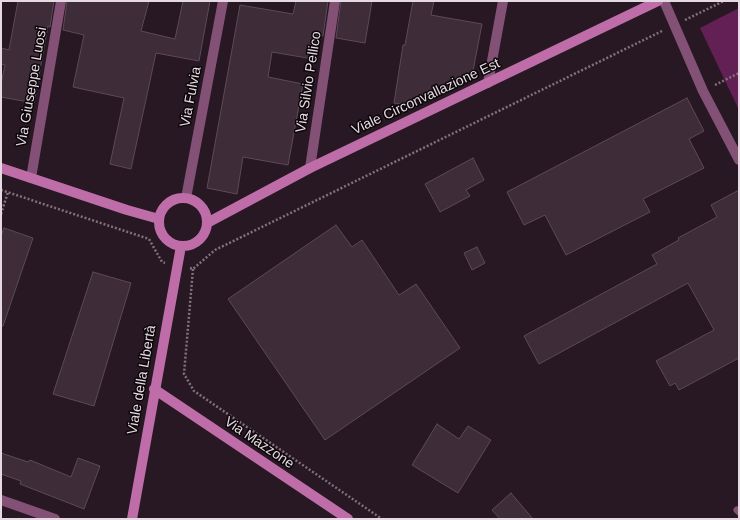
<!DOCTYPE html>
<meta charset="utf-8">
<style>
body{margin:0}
#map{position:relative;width:740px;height:520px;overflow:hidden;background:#281823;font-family:Arial,sans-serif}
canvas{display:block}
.frame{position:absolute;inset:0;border:2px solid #e5dae1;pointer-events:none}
</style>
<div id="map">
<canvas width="740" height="520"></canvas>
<div class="frame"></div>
</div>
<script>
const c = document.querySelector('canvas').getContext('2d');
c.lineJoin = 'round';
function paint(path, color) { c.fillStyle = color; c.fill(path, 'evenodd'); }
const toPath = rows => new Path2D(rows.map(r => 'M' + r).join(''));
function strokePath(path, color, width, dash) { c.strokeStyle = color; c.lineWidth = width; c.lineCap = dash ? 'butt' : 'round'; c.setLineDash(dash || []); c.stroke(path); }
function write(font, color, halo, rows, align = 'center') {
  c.font = font + ' Arial,sans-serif'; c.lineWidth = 3; c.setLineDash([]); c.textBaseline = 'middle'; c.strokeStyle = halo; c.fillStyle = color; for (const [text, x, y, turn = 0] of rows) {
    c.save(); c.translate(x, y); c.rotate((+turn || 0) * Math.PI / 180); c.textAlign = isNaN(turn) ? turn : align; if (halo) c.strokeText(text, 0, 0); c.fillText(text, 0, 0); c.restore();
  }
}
paint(toPath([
 [739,8,739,110,700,28]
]), '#632055');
const building = toPath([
 [18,1,54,1,50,27,48,26,34,103,1,97,1,84,5,65,1,64,1,48,9,50,18,1],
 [67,1,149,1,141,31,175,39,183,1,210,1,199,61,156,53,131,169,110,164,124,98,73,87,84,35,63,30,67,1],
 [296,1,328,1,323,36,317,35,313,59,272,52,268,77,303,84,288,165,243,157,237,194,207,188,240,5,293,14,296,1],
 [341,1,372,1,365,43,336,38,341,1],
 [413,1,434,1,431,15,482,24,472,76,418,102,417,107,394,103,403,45,405,45,413,1],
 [687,98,704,131,689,139,704,168,643,199,650,212,566,255,545,215,524,225,507,192,687,98],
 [473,158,484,180,466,190,470,196,440,212,425,184,473,158],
 [739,190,739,358,679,390,675,383,670,386,656,361,714,330,688,283,539,364,524,336,657,264,652,255,679,240,678,238,717,217,711,205,739,190],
 [336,225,352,247,362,240,399,295,416,284,460,348,325,440,228,299,336,225],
 [4,228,33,238,3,326,1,326,1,236,4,228],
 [477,247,485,263,472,270,464,253,477,247],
 [93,272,131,283,94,406,53,394,93,272],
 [437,424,459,439,468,426,491,440,458,493,412,465,437,424],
 [1,453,28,462,30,460,71,477,78,458,100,466,84,509,20,484,21,481,1,474,1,453],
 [511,493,533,519,500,519,492,510,511,493]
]);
paint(building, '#3e2d39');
strokePath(building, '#5c4a57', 1);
strokePath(toPath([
 [685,20,724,1],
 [715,85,739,73],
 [1,190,149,239,162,262,165,263],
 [1,214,8,192],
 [190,268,193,269,215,250,662,31],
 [193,269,184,374,194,391,382,519]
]), '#80727b', 2.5, [2, 2]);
strokePath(toPath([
 [737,510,739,512]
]), '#835176', 7);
strokePath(toPath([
 [664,1,703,91,739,160],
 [488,83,503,1],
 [310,168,335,1],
 [31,178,61,1],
 [186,198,223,1],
 [1,500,55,519]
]), '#835176', 10);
strokePath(toPath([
 [1,168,127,210,159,219],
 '159 222a24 24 0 1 1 48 0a24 24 0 1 1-48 0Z',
 [207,223,310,168,658,1],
 [154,389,348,519],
 [132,519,181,246]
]), '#be6da9', 10);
write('14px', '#e5dae1', '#0c060a', [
 ["Via Silvio Pellico",309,82,-81],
 ["Via Giuseppe Luosi",32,87,-80],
 ["Via Fulvia",191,97,-79],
 ["Viale Circonvallazione Est",426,97,-25],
 ["Viale della Libertà",142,380,-80],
 ["Via Mazzone",259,443,34]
]);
</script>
